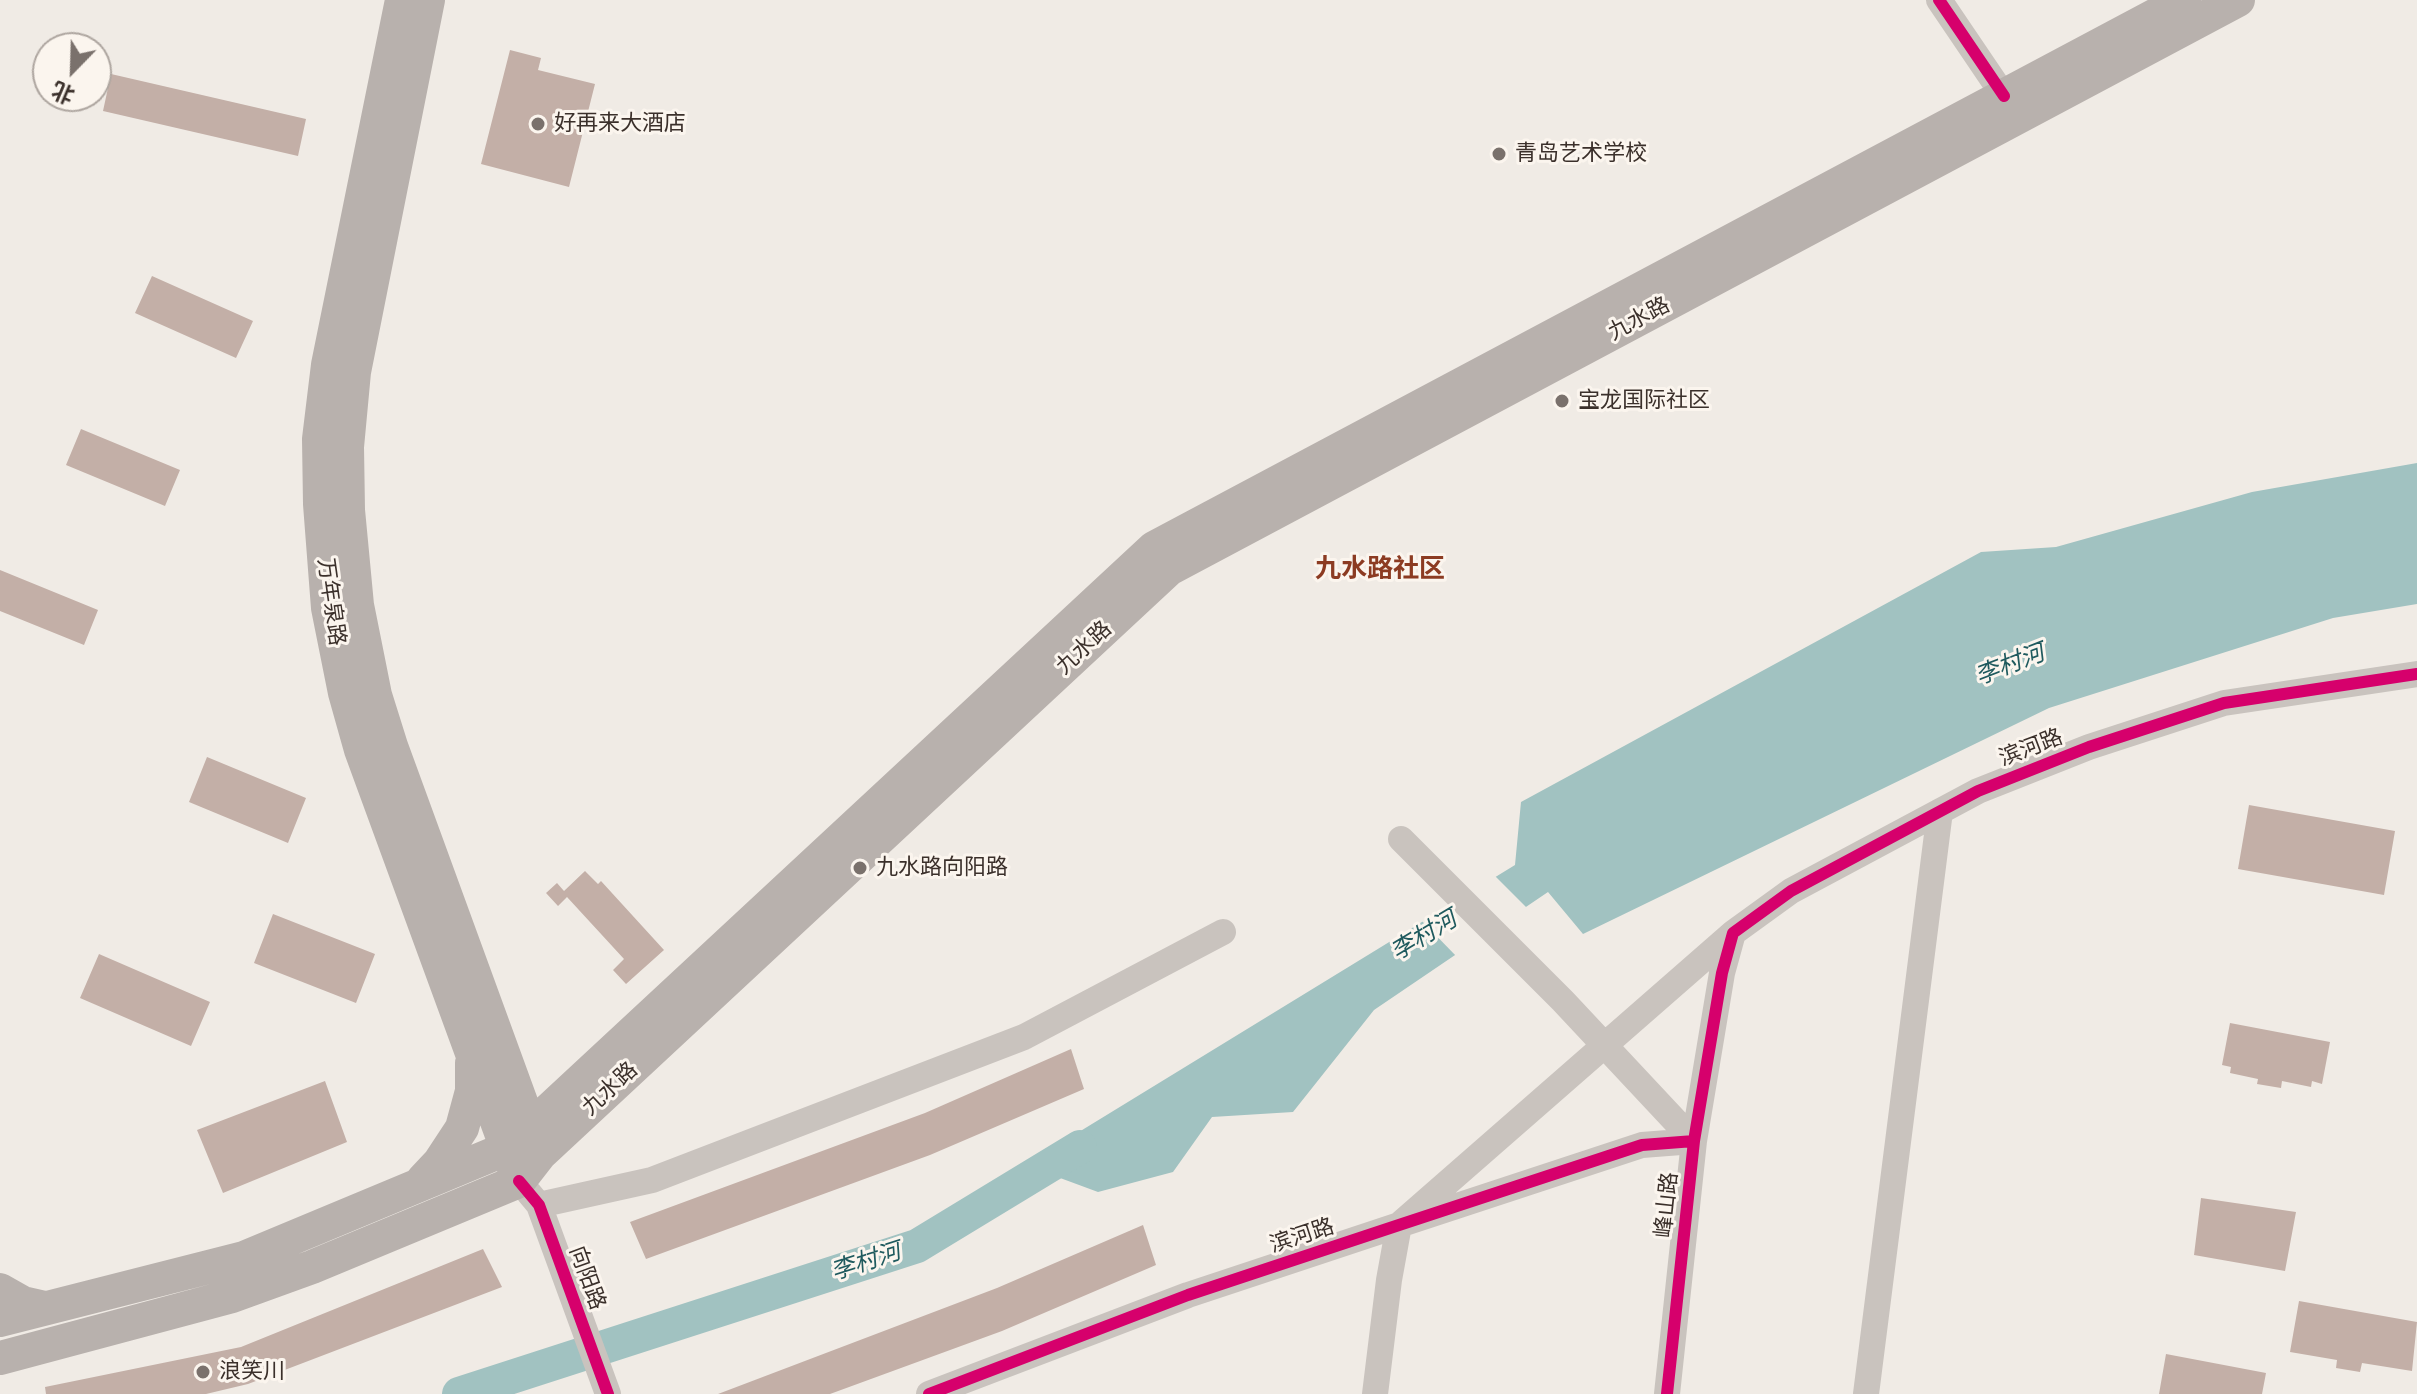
<!DOCTYPE html>
<meta charset="utf-8">
<style>
body{margin:0}
#map{position:relative;width:2417px;height:1394px;overflow:hidden;background:#f0ebe5;font-family:"Work Sans","Noto Sans SC",sans-serif}
canvas{display:block}
.north{position:absolute;left:32px;top:32px;width:80px;height:80px;box-sizing:border-box;background:#fbf5ee;border:2px solid #aea6a0;border-radius:50%;rotate:203deg;font-size:22px;font-weight:700;line-height:32px;text-align:center;color:#3b302b}
.north::after{content:'';display:block;margin:auto;width:28px;height:36px;background:#7a716c;clip-path:polygon(50% 0,100% 100%,50% 72%,0 100%)}
</style>
<div id="map">
<canvas width="2417" height="1394"></canvas>
<div class="north">北</div>
</div>
<script>
const c = document.querySelector('canvas').getContext('2d');
c.lineJoin = 'round';
function paint(path, color) { c.fillStyle = color; c.fill(path, 'evenodd'); }
const toPath = rows => new Path2D(rows.map(r => 'M' + r).join(''));
function strokePath(path, color, width, dash) { c.strokeStyle = color; c.lineWidth = width; c.lineCap = dash ? 'butt' : 'round'; c.setLineDash(dash || []); c.stroke(path); }
function write(font, color, halo, rows, align = 'center') {
  c.font = font + ' "Work Sans","Noto Sans SC",sans-serif'; c.lineWidth = 6; c.setLineDash([]); c.textBaseline = 'middle'; c.strokeStyle = halo; c.fillStyle = color; for (const [text, x, y, turn = 0] of rows) {
    c.save(); c.translate(x, y); c.rotate((+turn || 0) * Math.PI / 180); c.textAlign = isNaN(turn) ? turn : align; if (halo) c.strokeText(text, 0, 0); c.fillText(text, 0, 0); c.restore();
  }
}
paint(toPath([
 [2417,463,2417,604,2333,618,2049,708,1583,934,1548,892,1374,1010,1293,1112,1212,1117,1173,1172,1098,1192,1025,1165,1515,865,1521,802,1981,552,2056,547,2252,492]
]), '#a1c2c1');
paint(toPath([
 [1493,874,1529,910,1458,958,1420,919]
]), '#f0ebe5');
strokePath(toPath([
 [459,1394,917,1246,1080,1147]
]), '#a1c2c1', 34);
paint(toPath([
 [510,50,541,58,538,70,595,84,569,187,481,164],
 [111,74,306,119,298,156,103,111],
 [152,276,253,321,236,358,135,313],
 [81,429,180,470,165,506,66,465],
 [0,570,98,610,84,645,0,611],
 [207,757,306,798,288,843,189,802],
 [2249,805,2395,831,2384,895,2238,869],
 [585,871,598,884,601,881,664,950,626,984,613,970,624,959,567,897,558,906,546,893,557,883,564,891],
 [273,914,375,954,356,1003,254,963],
 [99,954,210,1002,191,1046,80,998],
 [2230,1023,2330,1042,2322,1084,2312,1081,2311,1087,2282,1081,2281,1088,2257,1084,2258,1079,2230,1073,2231,1067,2222,1065],
 [1071,1049,1084,1089,930,1155,646,1259,630,1222,925,1113],
 [325,1081,347,1142,223,1193,197,1130],
 [2201,1198,2296,1212,2285,1271,2194,1255],
 [1143,1225,1156,1265,1002,1331,830,1394,718,1394,997,1288],
 [483,1249,502,1287,248,1384,206,1394,46,1394,45,1387,241,1347],
 [2299,1301,2417,1322,2412,1371,2362,1363,2360,1372,2336,1368,2337,1360,2290,1352],
 [2166,1354,2266,1373,2262,1394,2159,1394]
]), '#c3afa7');
strokePath(toPath([
 [1939,0,2004,96],
 [1401,839,1563,1001,1694,1141],
 [529,1193,539,1205,608,1394],
 [539,1205,652,1180,1024,1037,1223,932],
 [929,1394,1188,1295,1399,1225,1642,1145,1694,1141],
 [1375,1394,1389,1280,1399,1225,1733,933],
 [1667,1394,1694,1141,1722,973,1733,933,1791,891,1978,791,2089,747,2224,703,2417,674],
 [1866,1394,1940,811]
]), '#c9c3be', 26);
strokePath(toPath([
 [402,0,328,365,319,439,320,504,328,608,345,693,361,750,514,1168],
 [428,0,354,372,347,447,348,510,357,605,375,695,391,746,537,1146],
 [423,1180,439,1163,462,1128,472,1091,472,1063],
 [0,1290,23,1303,45,1308],
 [0,1320,244,1258,508,1148,1154,548,2184,0],
 [0,1358,232,1296,312,1267,519,1181,540,1154,1169,569,2238,0]
]), '#b8b1ad', 34);
strokePath(toPath([
 [1939,0,2004,96],
 [519,1181,539,1205,608,1394],
 [929,1394,1188,1295,1399,1225,1642,1145,1694,1141],
 [1667,1394,1694,1141,1722,973,1733,933,1791,891,1978,791,2089,747,2224,703,2417,674]
]), '#d6006c', 12);
for (const [x, y, r, color] of [
 [538,124,8,"#7a716c"],
 [1499,154,8,"#7a716c"],
 [1562,401,8,"#7a716c"],
 [860,868,8,"#7a716c"],
 [203,1372,8,"#7a716c"]
]) { const dot = new Path2D(); dot.arc(x, y, r, 0, 2 * Math.PI); c.fillStyle = color; c.fill(dot); strokePath(dot, '#fbf5ee', 3); }
write('22px', '#3b302b', '#fbf5ee', [
 ["好再来大酒店",554,124],
 ["青岛艺术学校",1515,154],
 ["宝龙国际社区",1578,401],
 ["九水路向阳路",876,868],
 ["浪笑川",219,1372]
], 'left');
write('22px', '#3b302b', '#fbf5ee', [
 ["九水路",1639,319,-28],
 ["万年泉路",331,602,82],
 ["九水路",1084,648,-43],
 ["滨河路",2031,748,-21],
 ["九水路",610,1089,-43],
 ["峰山路",1667,1205,-84],
 ["滨河路",1302,1236,-18],
 ["向阳路",587,1278,70]
]);
write('italic 24px', '#1f5a5e', '#fbf5ee', [
 ["李村河",2010,665,-21],
 ["李村河",1424,936,-31],
 ["李村河",866,1262,-18]
]);
write('bold 26px', '#8c3b22', '#fbf5ee', [
 ["九水路社区",1380,569]
]);
</script>
